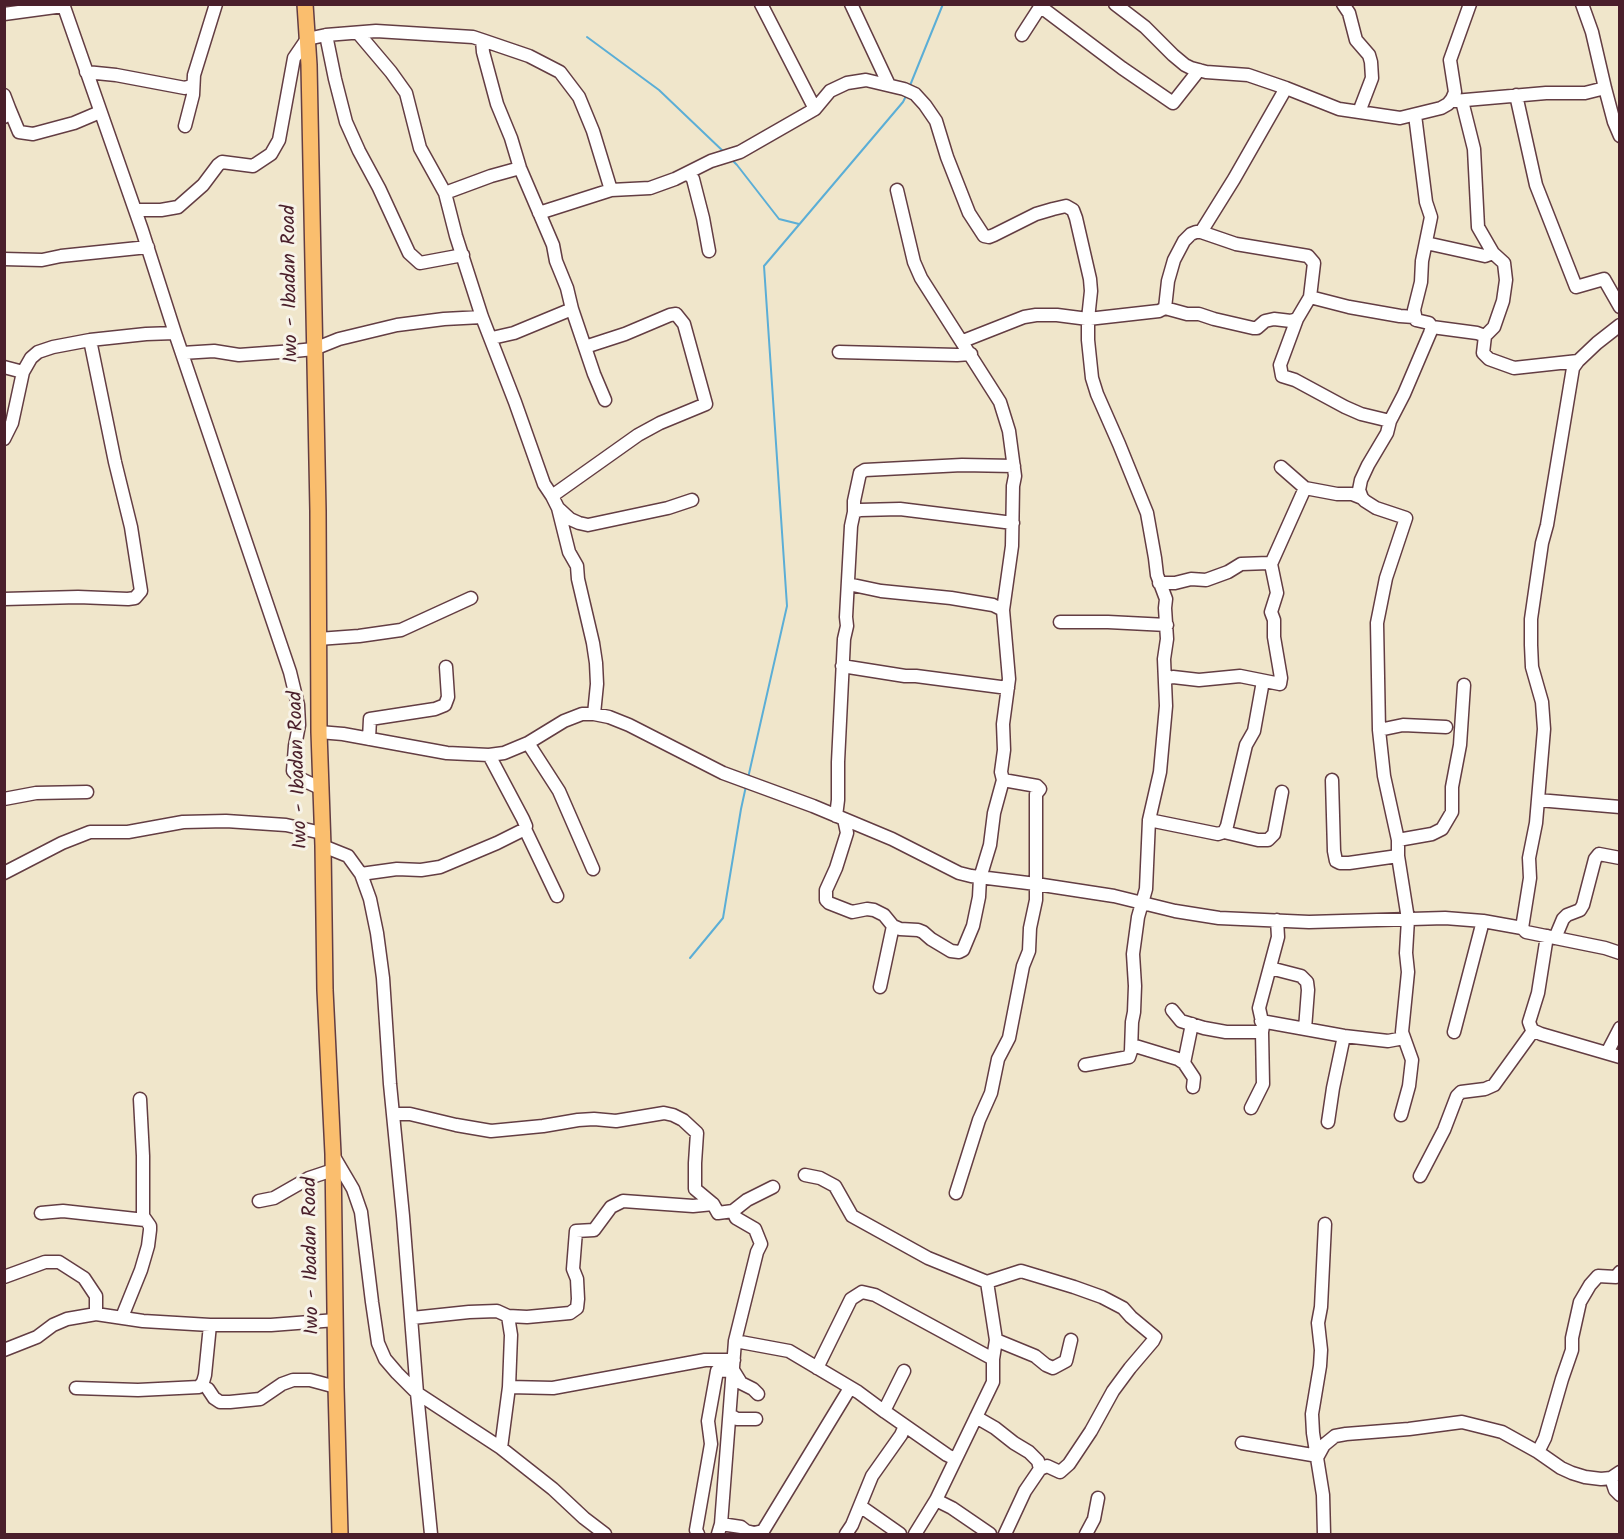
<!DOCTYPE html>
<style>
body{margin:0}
#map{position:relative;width:1624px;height:1539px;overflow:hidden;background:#f0e6cb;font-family:Kalam,sans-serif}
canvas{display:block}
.frame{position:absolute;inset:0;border:6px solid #4a1f2b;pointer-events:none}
</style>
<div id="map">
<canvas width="1624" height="1539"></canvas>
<div class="frame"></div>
</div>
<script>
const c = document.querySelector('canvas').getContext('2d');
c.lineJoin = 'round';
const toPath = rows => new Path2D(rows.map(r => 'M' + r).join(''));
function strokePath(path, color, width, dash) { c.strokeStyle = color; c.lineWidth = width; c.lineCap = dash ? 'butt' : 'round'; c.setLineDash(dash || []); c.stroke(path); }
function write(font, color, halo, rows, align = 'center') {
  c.font = font + ' Kalam,sans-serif'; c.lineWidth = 6; c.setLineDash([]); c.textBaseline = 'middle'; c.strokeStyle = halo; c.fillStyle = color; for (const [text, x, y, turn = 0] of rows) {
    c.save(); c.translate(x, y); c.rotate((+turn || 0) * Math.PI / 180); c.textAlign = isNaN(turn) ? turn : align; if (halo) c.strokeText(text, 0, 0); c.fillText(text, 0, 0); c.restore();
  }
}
strokePath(toPath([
 [587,37,659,90,725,153],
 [909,88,943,4],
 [731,159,737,165,779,219,799,224],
 [748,778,787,606,764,266,903,102,906,96],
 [690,958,723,918,741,809,746,786]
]), '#5baed6', 2);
const minor = toPath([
 [63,4,142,230,175,333,290,672,298,705,299,725,295,746,293,771,301,779,322,789],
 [761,4,815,109],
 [851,4,889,85],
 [1115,4,1145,27,1173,55,1185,65,1191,68,1206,72,1248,75,1286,88,1339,109,1400,118,1441,108,1448,104,1452,99,1455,92,1450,60,1470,4],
 [1343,4,1349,13,1356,40,1369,55,1371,62,1372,78,1359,112],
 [1582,4,1592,32,1605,88,1614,122,1620,136],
 [1041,7,1122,68,1173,103,1199,70],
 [4,14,63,6],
 [358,33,391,72,406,93,420,148,445,193,456,236,482,317,515,402,544,484,552,496,558,508,569,552,577,566,578,579,593,643,596,663,597,684,594,714],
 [326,35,335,79,346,122,359,151,379,188,409,253,420,263,463,255],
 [1022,35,1042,4],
 [482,40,529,56,560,72,579,97,593,131,611,190],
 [86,72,116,75,185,88,193,85],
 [4,95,9,108],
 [1516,95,1536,185,1576,287,1604,279,1620,307],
 [1454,101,1546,93,1585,93,1605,88],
 [1462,101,1474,149,1478,227,1493,253,1504,263,1506,280,1503,301,1494,327,1485,336,1483,353,1489,359,1514,368,1578,361],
 [4,117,9,108,19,132,33,134,74,123,100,112],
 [185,126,193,95,194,75,216,4],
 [688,173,693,179,703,218,709,251],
 [445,193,491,176,520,168],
 [135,210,161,210,178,207,203,185,218,165,222,162,253,166,271,154,279,140,294,58,307,39,326,35,376,31,473,37,482,40,483,52,497,104,511,138,520,168,553,245,556,261,567,288,572,309,594,374,605,400],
 [539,213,611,190,650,188,675,179,711,161,740,152,815,109,830,91,847,83,866,80,904,89,915,94,925,105,936,121,947,157,969,213,984,236,989,237,994,235,1036,214,1053,209,1066,206,1073,210,1076,218,1090,279,1091,291,1088,319,1088,340,1092,378,1097,394,1119,444,1147,513,1155,558,1157,575,1166,599,1165,608,1167,639,1164,659,1166,706,1160,772,1149,820,1146,889,1138,917,1133,954,1135,986,1134,1012,1132,1022,1131,1051,1129,1057,1085,1065],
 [1201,232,1234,179,1286,88],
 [1426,243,1485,256,1493,253],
 [4,259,42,260,61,256,148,247],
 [1310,297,1349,307,1400,316,1414,317,1416,320,1414,310,1421,282,1422,261,1431,217,1426,202,1415,115],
 [1165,308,1168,281,1174,260,1184,241,1191,234,1196,232,1201,232,1236,244,1308,256,1314,263,1310,297,1297,319,1280,365,1282,376,1295,380,1345,407,1361,414,1390,421],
 [1432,327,1477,333,1485,336],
 [492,338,514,333,572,309],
 [963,341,1024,317,1036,315,1057,315,1088,319,1159,311,1165,308,1187,314,1199,314,1214,319,1253,328,1257,328,1265,321,1274,319,1291,321,1297,319],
 [839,352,957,355,971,354],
 [182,353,214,351,239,355,294,351,314,349,339,339,397,325,444,319,482,317],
 [4,367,23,372],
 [4,439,12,423,23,372,31,358,38,352,53,347,90,340,146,334,175,333],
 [1281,467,1305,488,1337,494,1352,494,1362,498],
 [552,496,638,435,660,423,706,404,684,324,676,314,670,315,625,334,585,347],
 [558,508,570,519,579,523,588,525,668,508,692,500],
 [854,512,860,510,900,509,1013,523],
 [1271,564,1305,488],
 [1159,583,1175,583,1191,579,1206,580,1228,572,1241,564,1269,563,1271,564,1277,593,1271,612,1274,620,1274,637,1281,678,1280,684,1240,676,1199,680,1173,677,1165,679],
 [848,584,881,591,951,598,993,605,1003,610],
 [4,599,78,597,128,599,135,598,141,591,131,527,115,462,90,340],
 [1060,622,1108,622,1167,625],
 [318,639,359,636,401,630,471,598],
 [842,666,905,676,916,676,1008,688],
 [1379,730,1403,725,1446,727],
 [319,732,343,734,447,753,489,755,504,753,528,743,564,721,582,714,594,714,609,717,629,725,723,773,813,806,892,839,959,873,971,876,1036,884,1114,896,1175,911,1219,918,1309,922,1445,918,1483,921,1522,928,1526,932,1605,948,1620,953],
 [369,739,370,719,435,709,445,705,448,697,446,667],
 [528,743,559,791,593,869],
 [1332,780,1334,851,1336,861,1340,863,1349,863,1398,856],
 [4,799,36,793,87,792],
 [1538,800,1620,807],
 [836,816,838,800,838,762,844,639,847,626,846,617,851,526,854,512,854,501,860,473,865,470,962,465,1014,466],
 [844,819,847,833,836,868,826,890,826,900,829,903,852,912,867,909,874,910,884,915,893,926,900,929,918,930,923,932,931,939,951,951,959,952,963,950,973,926,979,897,980,878,990,845,994,813,1003,780,1001,772,1004,750,1003,724,1009,679,1003,610,1012,546,1013,486,1015,476,1009,431,1000,402,921,278,914,262,897,190],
 [1149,820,1218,834,1224,832,1227,826,1246,745,1254,731,1263,681],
 [525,829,557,896],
 [1224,832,1258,840,1268,840,1274,834,1282,792],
 [1398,840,1432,834,1442,829,1452,812,1452,787,1460,745,1464,685],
 [323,846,348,856,361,874,370,899,377,933,383,978,390,1084,403,1216,417,1393,431,1534],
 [4,873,62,843,90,832,128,832,183,822,226,821,286,825,322,833],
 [361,874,397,869,421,870,440,867,497,843,525,829,526,826,523,819,489,755],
 [1522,928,1530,878,1529,858,1536,823,1544,729,1542,702,1532,667,1531,645,1531,619,1542,543,1547,525,1573,368,1578,361,1597,343,1620,325],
 [1547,936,1538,993,1529,1022,1532,1030,1541,1034,1620,1057],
 [1555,938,1563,919,1567,915,1580,910,1583,905,1595,859,1599,854,1620,858],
 [1270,968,1301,976,1307,982,1308,990,1305,1029],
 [880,987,893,926],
 [1172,1010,1181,1021,1204,1028,1226,1032,1262,1032],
 [1261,1021,1344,1036,1388,1041,1404,1038],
 [1454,1032,1483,921],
 [1132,1045,1178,1059,1184,1063,1194,1078,1193,1087],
 [1607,1053,1620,1028],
 [1184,1063,1192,1024],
 [1251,1108,1263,1084,1262,1032,1263,1026,1259,1008,1278,937,1277,920],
 [393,1114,410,1114,456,1125,491,1131,543,1126,578,1120,594,1119,616,1121,664,1113,673,1115,683,1120,697,1133,695,1163,695,1189,713,1204,718,1213,733,1211,736,1218,755,1229,761,1244,757,1252,735,1341,721,1524,718,1534],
 [1401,1115,1409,1086,1412,1060,1402,1032,1408,972,1406,953,1408,919,1398,856,1398,840,1384,776,1379,730,1377,623,1386,578,1406,518,1376,508,1365,501,1362,498,1359,490,1361,480,1368,465,1387,433,1390,421,1404,394,1430,333,1432,327,1429,323,1416,320],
 [1328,1122,1333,1088,1344,1036],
 [333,1155,353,1189,361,1212,372,1302,378,1343,385,1359,397,1373,417,1393,501,1448,553,1489,584,1518,605,1534],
 [805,1175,820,1178,835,1186,852,1216,928,1258,987,1282],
 [1420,1176,1444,1130,1457,1096,1461,1092,1485,1089,1494,1085,1533,1031],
 [956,1193,979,1120,991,1093,998,1059,1009,1038,1023,966,1029,951,1030,928,1036,900,1036,794,1040,789,1037,786,1003,780],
 [259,1201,274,1198,309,1178,333,1170],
 [733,1211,747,1200,773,1187],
 [41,1213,63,1211,145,1220],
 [4,1277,45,1262,59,1262,84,1278,96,1296,96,1314],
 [122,1317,141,1270,148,1246,150,1230,150,1226,143,1216,143,1156,140,1099],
 [412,1318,469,1312,497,1311,508,1316,527,1317,570,1313,577,1308,578,1299,577,1279,573,1269,576,1231,594,1230,611,1207,623,1201,693,1206,713,1204],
 [996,1340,1035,1356,1046,1365,1053,1368,1066,1361,1071,1340],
 [735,1341,789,1351,858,1392,885,1412],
 [4,1350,37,1337,53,1325,67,1319,96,1314,143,1321,210,1325,271,1325,336,1320],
 [817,1368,851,1299,862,1292,875,1295,993,1359],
 [904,1371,884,1411,947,1455,955,1459],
 [509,1387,553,1388,705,1360,734,1360],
 [76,1388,138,1390,199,1387,203,1382,205,1375,210,1325],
 [208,1389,214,1398,220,1402,230,1402,260,1399,282,1384,293,1380,310,1380,336,1387],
 [730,1415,737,1419,756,1419],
 [976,1417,995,1428,1014,1443,1029,1452,1038,1461,1040,1469],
 [1242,1443,1318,1456],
 [501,1448,509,1387,511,1335,508,1316],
 [1538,1452,1545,1438,1562,1379,1572,1350,1572,1338,1580,1302,1590,1285,1598,1276,1616,1277,1620,1272],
 [1318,1456,1324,1445,1335,1436,1346,1434,1409,1429,1462,1422,1502,1432,1538,1452,1561,1468,1572,1473,1585,1477,1601,1479,1611,1478,1620,1472],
 [1611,1478,1615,1490,1620,1495],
 [936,1500,952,1508,990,1534],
 [860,1506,900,1534],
 [721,1524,741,1527,746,1531,754,1533,763,1531,850,1388],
 [698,1534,696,1530,711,1444,708,1421,717,1371,733,1370,741,1383,753,1389,758,1394],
 [846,1534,852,1525,872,1476,901,1435,905,1426],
 [915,1534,936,1500,993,1382,993,1359,996,1340,987,1282,1021,1271,1074,1287,1102,1297,1123,1308,1131,1317,1155,1337,1153,1341,1130,1368,1113,1391,1091,1431,1069,1464,1060,1472,1047,1466,1040,1469,1025,1491,1005,1534],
 [1086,1534,1094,1519,1098,1498],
 [1324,1534,1323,1495,1313,1433,1312,1414,1320,1366,1321,1350,1318,1323,1321,1307,1325,1224]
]);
const major = toPath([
 [305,4,309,65,318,511,319,732,323,846,325,990,333,1154,336,1387,340,1534]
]);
strokePath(minor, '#633d43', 15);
strokePath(major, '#633d43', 18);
strokePath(minor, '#fff', 12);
strokePath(major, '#fabe6e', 15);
write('20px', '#4a1f2b', '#f7f3e8', [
 ["Iwo - Ibadan Road",292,284,-91],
 ["Iwo - Ibadan Road",300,770,-92],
 ["Iwo - Ibadan Road",313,1256,-91]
]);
</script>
